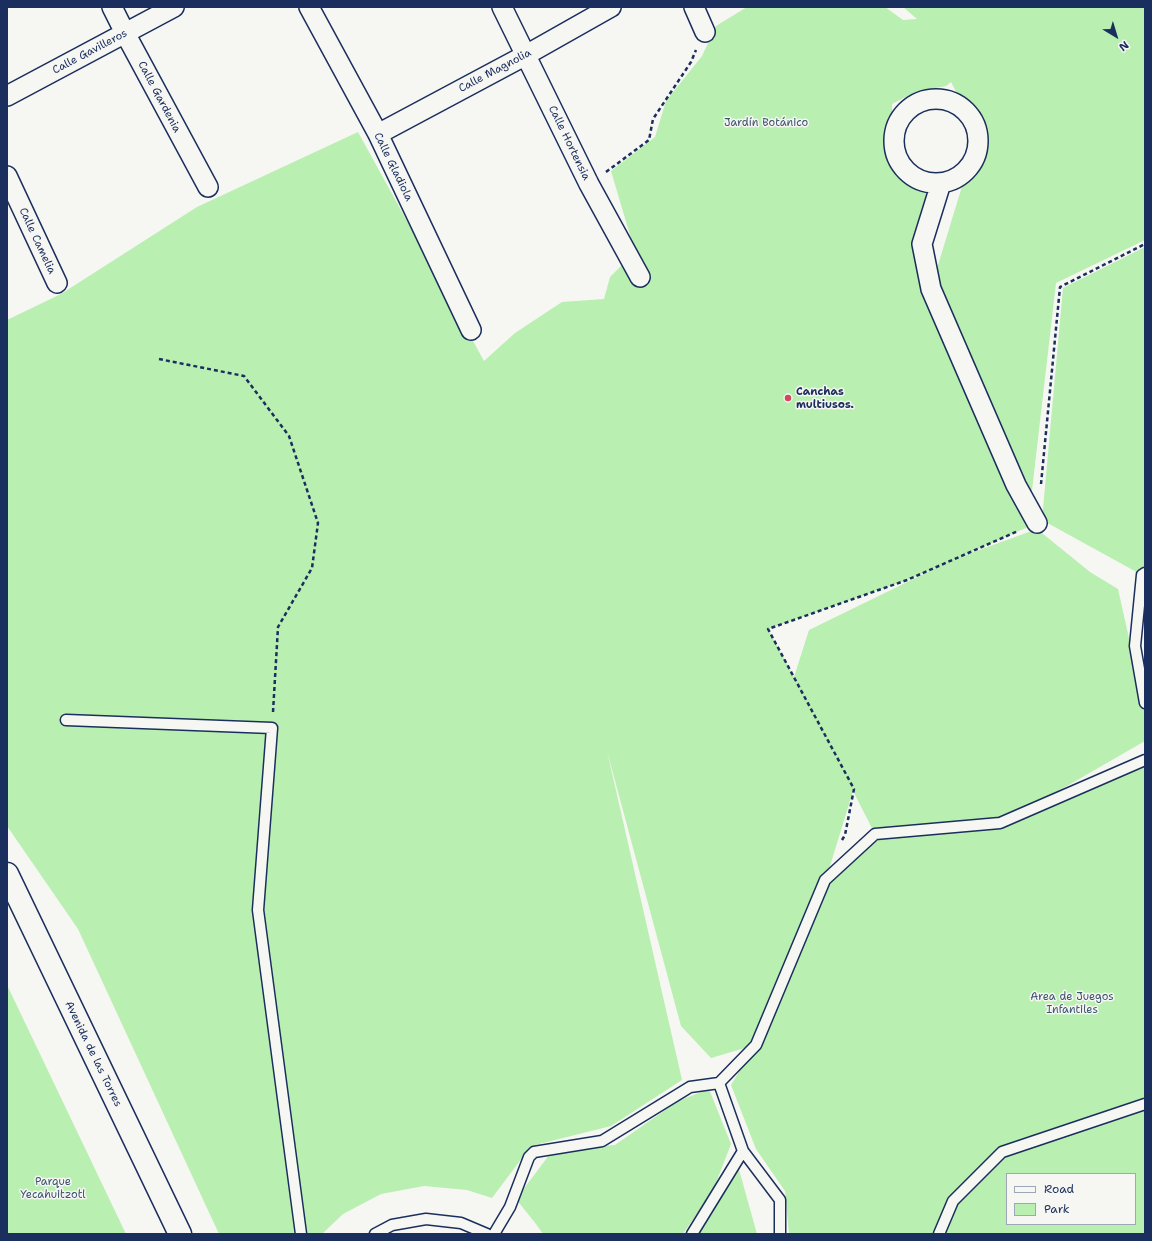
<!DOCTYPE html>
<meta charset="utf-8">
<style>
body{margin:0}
#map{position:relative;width:1152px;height:1241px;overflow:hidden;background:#f6f6f2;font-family:"Shantell Sans",sans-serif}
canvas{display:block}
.frame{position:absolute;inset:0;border:8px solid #1b2f5e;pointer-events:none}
.legend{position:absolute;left:1006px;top:1173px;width:130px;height:52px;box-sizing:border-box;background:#f6f6f2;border:1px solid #9ea6b7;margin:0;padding:5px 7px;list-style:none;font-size:12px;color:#1b2f5e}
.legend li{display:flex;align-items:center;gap:8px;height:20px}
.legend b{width:20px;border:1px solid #9ea6b7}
.north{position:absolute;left:1096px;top:16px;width:40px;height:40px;-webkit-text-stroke:3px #f6f6f2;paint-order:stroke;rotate:142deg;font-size:11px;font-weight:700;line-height:16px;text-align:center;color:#1b2f5e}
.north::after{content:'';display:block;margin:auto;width:14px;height:18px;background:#1b2f5e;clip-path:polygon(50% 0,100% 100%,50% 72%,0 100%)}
</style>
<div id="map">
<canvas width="1152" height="1241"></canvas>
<div class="frame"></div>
<ul class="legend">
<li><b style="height:5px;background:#f6f6f2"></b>Road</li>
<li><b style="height:11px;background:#b9efb0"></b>Park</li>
</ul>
<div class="north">N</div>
</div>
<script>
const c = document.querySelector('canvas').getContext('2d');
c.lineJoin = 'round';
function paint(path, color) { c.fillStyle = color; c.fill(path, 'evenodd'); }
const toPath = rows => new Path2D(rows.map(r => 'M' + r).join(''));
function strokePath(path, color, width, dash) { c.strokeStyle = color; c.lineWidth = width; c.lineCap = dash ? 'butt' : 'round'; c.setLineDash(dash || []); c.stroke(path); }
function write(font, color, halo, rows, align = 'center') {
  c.font = font + ' "Shantell Sans",sans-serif'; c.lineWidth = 3; c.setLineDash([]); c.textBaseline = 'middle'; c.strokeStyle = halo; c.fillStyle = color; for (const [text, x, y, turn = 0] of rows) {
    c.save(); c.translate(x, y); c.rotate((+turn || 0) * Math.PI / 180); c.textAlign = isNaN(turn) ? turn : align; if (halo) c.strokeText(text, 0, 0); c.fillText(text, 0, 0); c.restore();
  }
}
paint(toPath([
 [747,7,885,7,903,20,917,19,903,7,1145,7,1145,240,1056,283,1031,499,1037,523,960,557,1037,529,1090,572,1118,589,1145,710,1145,741,1013,817,1145,760,1145,1234,789,1234,785,1191,756,1149,731,1085,755,1045,711,1058,681,1026,607,751,682,1080,611,1126,531,1146,492,1198,467,1190,424,1186,381,1194,343,1214,322,1234,219,1234,78,929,7,826,7,320,61,294,197,207,358,132,484,361,515,333,562,302,604,299,610,277,635,252,611,171,655,137,666,101,702,56,716,26],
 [951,82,978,134,931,288,922,244,941,183,914,177,893,141,892,104,915,92,946,86],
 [938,567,809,630,794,677,768,629,907,580],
 [853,791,875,834,826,879],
 [1007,1174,1135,1174,1135,1224,1007,1224],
 [1145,247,1145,591,1142,575,1042,520,1063,288],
 [7,985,126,1234,7,1234],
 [709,1089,731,1144,714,1188,683,1234,543,1234,536,1224,516,1199,553,1150,615,1145,678,1101],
 [738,1166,757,1234,697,1234]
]), '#b9efb0');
const lane = toPath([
 [1145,573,1142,575,1135,646,1145,703],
 [66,720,272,728,258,910,301,1234],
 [743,1151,719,1083,756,1045,825,880,875,834,1000,823,1145,760],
 [375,1234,392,1225,426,1219,461,1223,487,1234],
 [494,1234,510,1207,529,1157,534,1152,602,1141,690,1087,719,1083],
 [692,1234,743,1151,780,1200,780,1234],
 [939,1234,953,1201,1002,1152,1145,1104]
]);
const street = toPath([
 [112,7,125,33,208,187],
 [309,7,378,134,471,330],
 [502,7,589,184,640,277],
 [694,7,705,32],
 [7,96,174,7],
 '894 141a42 42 0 1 1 84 0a42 42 0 1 1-84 0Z',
 [378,134,526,55,611,7],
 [7,176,57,283],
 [941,183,922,244,931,289,1016,485,1037,523]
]);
const secondary = toPath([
 [7,874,180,1234]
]);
strokePath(lane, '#1b2f5e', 13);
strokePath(street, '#1b2f5e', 22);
strokePath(secondary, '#1b2f5e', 25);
strokePath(toPath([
 [606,172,649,140,653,119,691,62,696,50],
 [159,359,244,376,289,436,318,523,312,568,278,627,273,712],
 [1041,484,1060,287,1145,244],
 [842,840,845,835,854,789,768,629,907,580,1018,531]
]), '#1b2f5e', 2.5, [4, 3]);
strokePath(lane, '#f6f6f2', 10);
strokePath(street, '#f6f6f2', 19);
strokePath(secondary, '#f6f6f2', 22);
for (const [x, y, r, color] of [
 [788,398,4,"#d1495b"]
]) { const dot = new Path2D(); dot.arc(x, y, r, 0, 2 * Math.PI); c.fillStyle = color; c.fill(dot); strokePath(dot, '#f6f6f2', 1.5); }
write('11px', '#1b2f5e', '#f6f6f2', [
 ["Calle Gavilleros",90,52,-28],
 ["Calle Magnolia",495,71,-28],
 ["Calle Gardenia",159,97,62],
 ["Calle Hortensia",569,143,64],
 ["Calle Gladiola",393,167,64],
 ["Calle Camelia",37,241,65],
 ["Avenida de las Torres",93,1054,64]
]);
write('11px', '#3b556e', '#f6f6f2', [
 ["Jardín Botánico",766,123],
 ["Area de Juegos",1072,997],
 ["Infantiles",1072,1010],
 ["Parque",53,1182],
 ["Yecahuitzotl",53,1195]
]);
write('bold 11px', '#1b2f5e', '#f6f6f2', [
 ["Canchas",796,392],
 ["multiusos.",796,405]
], 'left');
</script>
